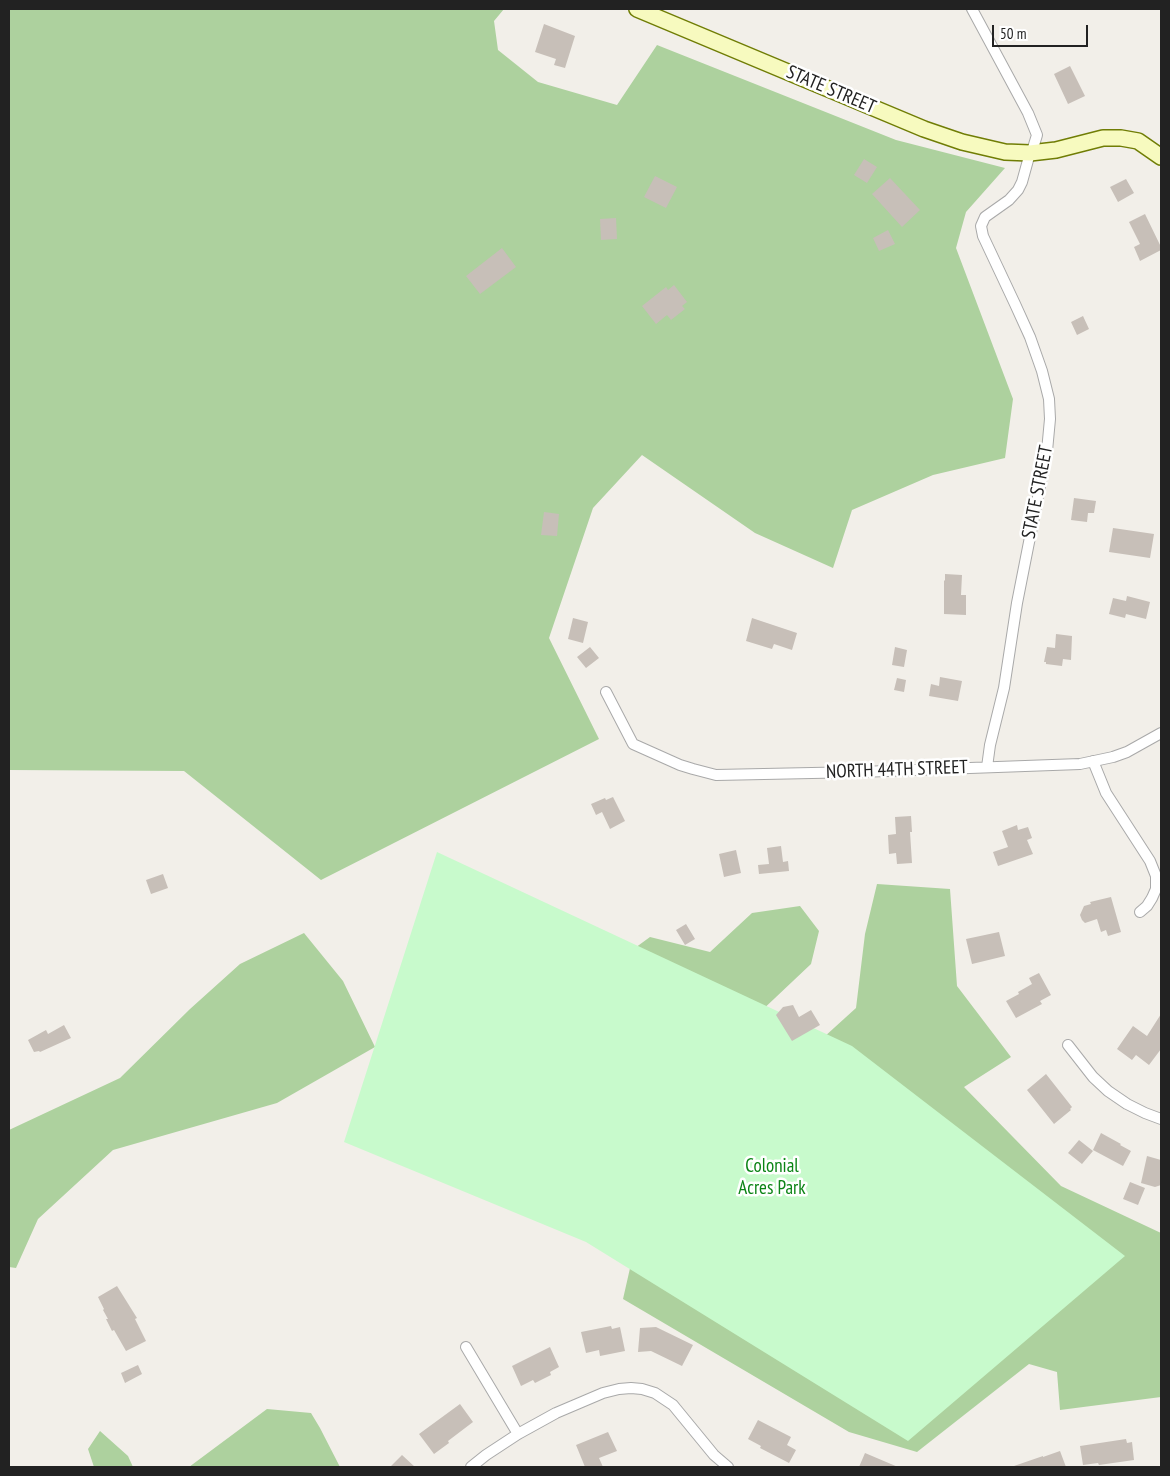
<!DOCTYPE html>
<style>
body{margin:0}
#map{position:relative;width:1170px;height:1476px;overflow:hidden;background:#f2efe9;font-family:"PT Sans Narrow",sans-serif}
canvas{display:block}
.frame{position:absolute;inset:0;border:10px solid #222;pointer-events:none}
.scale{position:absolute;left:992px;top:25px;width:96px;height:22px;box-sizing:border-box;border:2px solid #222;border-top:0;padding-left:6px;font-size:15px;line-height:18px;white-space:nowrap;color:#222;-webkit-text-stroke:4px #fff;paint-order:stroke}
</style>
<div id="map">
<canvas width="1170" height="1476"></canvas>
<div class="frame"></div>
<div class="scale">50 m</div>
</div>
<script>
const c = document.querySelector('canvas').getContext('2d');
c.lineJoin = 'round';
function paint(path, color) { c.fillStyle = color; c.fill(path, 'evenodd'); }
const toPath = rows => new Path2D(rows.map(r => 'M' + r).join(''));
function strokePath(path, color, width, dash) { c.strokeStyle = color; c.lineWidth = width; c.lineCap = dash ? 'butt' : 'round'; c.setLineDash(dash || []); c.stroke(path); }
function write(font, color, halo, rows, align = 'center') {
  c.font = font + ' "PT Sans Narrow",sans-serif'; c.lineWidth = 5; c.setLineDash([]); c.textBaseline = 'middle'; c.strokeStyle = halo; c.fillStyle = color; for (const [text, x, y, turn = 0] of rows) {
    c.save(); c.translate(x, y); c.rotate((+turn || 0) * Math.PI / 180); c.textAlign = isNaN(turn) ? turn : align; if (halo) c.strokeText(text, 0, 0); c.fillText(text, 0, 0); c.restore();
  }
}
paint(toPath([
 [9,9,504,9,494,21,498,50,538,82,617,105,657,45,896,140,1005,168,966,212,956,248,1013,399,1005,458,933,475,852,510,833,568,755,533,642,455,593,508,549,638,599,739,321,880,184,771,9,770],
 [877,884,950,889,957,986,1011,1057,964,1087,1061,1186,1161,1233,1161,1397,1060,1410,1057,1372,1029,1364,917,1452,849,1432,623,1299,638,1233,602,972,650,937,710,952,752,913,800,906,819,931,811,964,757,1015,802,1057,856,1008,865,934],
 [304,933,343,981,375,1047,277,1103,113,1150,38,1219,16,1268,9,1267,9,1130,120,1078,190,1009,240,964],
 [267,1409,311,1413,320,1428,340,1467,189,1467],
 [100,1431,128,1456,133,1467,94,1467,88,1449]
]), '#add19e');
paint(toPath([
 [437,852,852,1046,1125,1256,908,1441,586,1242,344,1142]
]), '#c8facc');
paint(toPath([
 [544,24,575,36,565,68,554,65,556,59,535,52],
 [1070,66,1085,96,1068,104,1054,74],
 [864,159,877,167,867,183,854,175],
 [655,176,677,187,666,208,644,197],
 [890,178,920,210,902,227,872,194],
 [1126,179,1134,193,1118,202,1110,187],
 [1145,214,1161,247,1161,250,1140,261,1134,247,1140,244,1129,222],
 [616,218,617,239,601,240,600,219],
 [888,230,895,244,879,251,873,238],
 [502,248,516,267,480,294,466,276],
 [674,285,687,302,682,306,685,309,671,320,667,315,656,324,642,306,666,287,668,290],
 [1083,316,1089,329,1077,335,1071,322],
 [1074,498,1096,501,1094,513,1088,513,1087,522,1071,520],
 [544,512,559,514,557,536,541,535],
 [1113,528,1154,534,1150,558,1109,552],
 [945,574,962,575,961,595,966,595,966,615,944,614,944,581,945,580],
 [1127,596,1150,602,1146,619,1126,614,1125,618,1109,614,1113,598,1126,601],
 [573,618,588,622,583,643,568,639],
 [752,618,797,633,792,650,774,644,772,649,746,641],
 [1056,634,1072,636,1071,660,1063,659,1062,666,1046,664,1046,662,1044,662,1047,647,1055,648],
 [590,647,599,658,586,668,577,657],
 [895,647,907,650,904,667,892,665],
 [940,677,962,681,958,701,929,696,931,684,939,686],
 [897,678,906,680,904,692,894,690],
 [613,797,625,821,610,829,602,812,596,815,591,804,605,798,606,800],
 [911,816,912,832,910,832,912,863,897,864,896,853,889,854,888,835,896,834,895,817],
 [1017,825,1018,830,1028,827,1032,838,1027,840,1033,854,998,866,993,852,1008,847,1002,831],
 [781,846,783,862,788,861,789,871,759,874,758,865,769,864,767,848],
 [736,850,741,873,724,877,719,854],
 [163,874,168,888,151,894,146,880],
 [1111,897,1121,932,1108,936,1106,930,1101,932,1097,919,1085,923,1082,920,1080,915,1084,906,1091,904,1090,902],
 [686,924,695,939,685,945,676,930],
 [999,932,1005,956,972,964,966,939],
 [1039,973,1051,995,1040,1001,1042,1004,1016,1018,1006,1001,1019,994,1018,992,1032,984,1029,978],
 [793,1005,799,1017,811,1010,820,1025,792,1041,776,1015,783,1007],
 [1161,1014,1161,1049,1149,1065,1136,1055,1132,1060,1117,1049,1133,1026,1147,1036],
 [64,1025,71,1038,40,1052,39,1051,34,1052,28,1040,46,1030,48,1034],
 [1046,1074,1072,1107,1070,1109,1071,1110,1054,1124,1027,1090],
 [1101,1133,1121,1144,1120,1145,1131,1151,1123,1166,1093,1150],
 [1079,1140,1093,1151,1082,1164,1068,1153],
 [1147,1156,1161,1160,1161,1185,1155,1187,1141,1183],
 [1130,1182,1145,1188,1138,1205,1123,1199],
 [117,1286,137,1318,135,1319,146,1341,126,1351,114,1330,112,1331,106,1319,108,1319,103,1310,104,1309,98,1297],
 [611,1326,612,1329,620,1327,625,1351,600,1356,599,1350,586,1353,581,1332],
 [656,1327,693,1345,682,1366,651,1351,638,1352,640,1328],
 [550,1347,559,1367,550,1372,551,1375,535,1383,533,1380,521,1386,512,1366],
 [138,1365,142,1374,125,1383,121,1373],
 [460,1404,473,1422,448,1441,449,1443,434,1454,419,1434],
 [758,1420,791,1437,787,1445,796,1450,789,1463,760,1448,761,1446,748,1439],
 [608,1432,617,1451,599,1458,603,1467,585,1467,576,1445],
 [1126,1439,1127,1443,1132,1442,1134,1460,1099,1465,1098,1463,1083,1465,1080,1446],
 [1060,1451,1066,1467,1014,1467,1014,1466,1043,1456,1043,1457],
 [865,1453,898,1467,859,1467],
 [402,1455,415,1467,390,1467]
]), '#c7bfb8');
const street = toPath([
 [972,9,1028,113,1037,135,1033,148,1030,153,1022,182,1018,190,1009,200,985,217,981,226,983,236,1015,304,1030,337,1042,371,1049,399,1050,419,1047,451,1017,603,1004,688,990,745,987,767],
 [606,692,633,744,680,765,693,769,716,775,860,772,1080,764,1113,757,1127,752,1161,733],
 [1093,761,1106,793,1150,861,1156,876,1156,889,1152,898,1147,906,1140,912],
 [1068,1045,1093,1077,1108,1091,1127,1104,1145,1113,1161,1119],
 [466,1347,518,1434],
 [471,1467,486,1455,518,1434,556,1413,603,1393,619,1389,631,1388,642,1389,655,1393,673,1405,714,1455,728,1467]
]);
const secondary = toPath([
 [637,9,924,129,962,142,1005,152,1030,153,1056,150,1103,138,1121,138,1138,141,1161,157]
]);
strokePath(street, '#a9a9a9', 12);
strokePath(secondary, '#707d05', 18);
strokePath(street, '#fff', 10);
strokePath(secondary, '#f7fabf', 15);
write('19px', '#222', '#fff', [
 ["STATE STREET",831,90,23],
 ["STATE STREET",1038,492,-79],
 ["NORTH 44TH STREET",897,770,-2]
]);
write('19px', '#0c8416', '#fff', [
 ["Colonial",772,1167],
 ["Acres Park",772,1189]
]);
</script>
